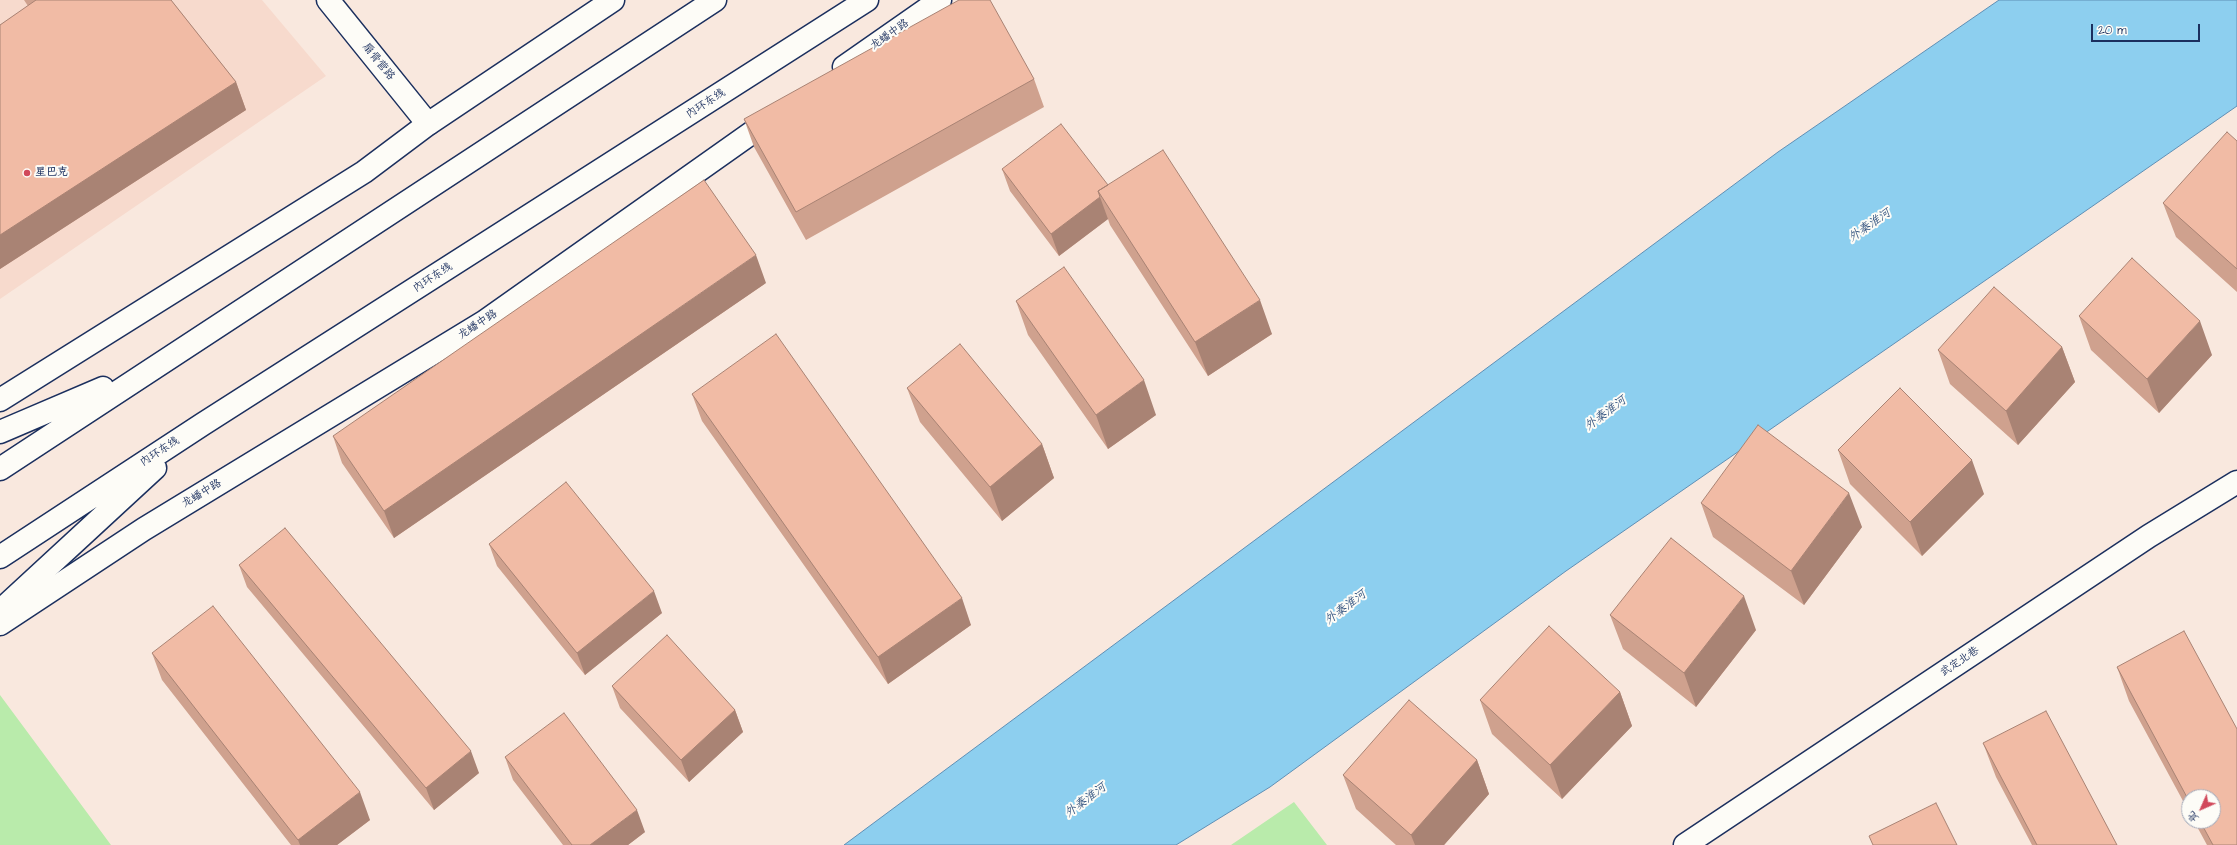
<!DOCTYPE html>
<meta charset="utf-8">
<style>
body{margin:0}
#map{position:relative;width:2237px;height:845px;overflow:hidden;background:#f9e8de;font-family:"Architects Daughter","LXGW WenKai TC",sans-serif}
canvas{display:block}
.north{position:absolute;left:2181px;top:789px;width:40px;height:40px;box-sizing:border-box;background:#fdfcf7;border:1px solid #a3aaba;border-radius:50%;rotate:225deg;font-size:11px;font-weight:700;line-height:16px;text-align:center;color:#1b2f5e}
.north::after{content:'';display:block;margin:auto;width:14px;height:18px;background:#d1495b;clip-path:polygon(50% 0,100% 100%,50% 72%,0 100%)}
.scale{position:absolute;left:2091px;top:24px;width:109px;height:18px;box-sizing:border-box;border:2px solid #1b2f5e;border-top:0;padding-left:5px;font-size:12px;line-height:14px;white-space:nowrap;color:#1b2f5e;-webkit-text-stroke:3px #fdfcf7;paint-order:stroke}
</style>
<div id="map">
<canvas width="2237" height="845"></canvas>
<div class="north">北</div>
<div class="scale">20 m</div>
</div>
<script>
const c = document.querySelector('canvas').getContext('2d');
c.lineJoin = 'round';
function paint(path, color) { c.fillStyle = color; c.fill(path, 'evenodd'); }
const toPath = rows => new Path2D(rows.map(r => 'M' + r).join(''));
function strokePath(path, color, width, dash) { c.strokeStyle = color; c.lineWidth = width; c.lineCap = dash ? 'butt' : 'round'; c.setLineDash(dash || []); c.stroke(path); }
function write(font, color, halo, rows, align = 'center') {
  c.font = font + ' "Architects Daughter","LXGW WenKai TC",sans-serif'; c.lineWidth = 4; c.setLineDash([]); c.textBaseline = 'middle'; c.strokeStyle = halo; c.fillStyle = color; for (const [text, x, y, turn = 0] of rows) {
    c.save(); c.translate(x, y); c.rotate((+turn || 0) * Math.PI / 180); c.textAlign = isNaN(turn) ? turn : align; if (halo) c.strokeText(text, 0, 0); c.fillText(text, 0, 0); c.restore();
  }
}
paint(toPath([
 [0,0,262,0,326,76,0,299]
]), '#f7dacd');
paint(toPath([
 [0,695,111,845,0,845],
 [1294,802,1327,845,1231,845]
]), '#b9ebab');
const water = toPath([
 [1999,0,2237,0,2237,106,1566,571,1270,787,1176,845,844,845,1778,152,1999,0]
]);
paint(water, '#8dcfef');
strokePath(water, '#5f8fb5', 1);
const minor = toPath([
 [328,0,428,124],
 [1685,845,2149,536,2237,482]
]);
const major = toPath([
 [844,67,940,0],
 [0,400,364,172,428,124,613,0],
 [0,624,144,529,484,322,774,117]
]);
const highway = toPath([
 [0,432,103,388],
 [0,469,715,0],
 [0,557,203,424,867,0],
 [0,611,155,468]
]);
strokePath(minor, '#1b2f5e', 25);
strokePath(major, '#1b2f5e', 25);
strokePath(highway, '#1b2f5e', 25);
strokePath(minor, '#fdfcf7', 22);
strokePath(major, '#fdfcf7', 22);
strokePath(highway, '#fdfcf7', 22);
paint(toPath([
 [24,0,171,0,236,82,246,110,0,269,0,25,28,6],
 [1034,79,1044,107,806,240,754,147,744,119],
 [2237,141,2237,292,2176,237,2163,203],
 [1002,169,1108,185,1272,334,1208,376,1110,225,1108,219,1059,256,1010,191],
 [766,283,394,538,342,463,333,436],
 [1016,301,1156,415,1108,449,1028,335],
 [2079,316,2212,355,2159,413,2091,350],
 [2062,347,2075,382,2018,445,1950,384,1938,350],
 [907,388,1042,444,1054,478,1002,521,920,422],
 [692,394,971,625,888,684,702,421],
 [1838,450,1984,494,1922,556,1850,484],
 [1701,503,1862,527,1804,605,1713,537],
 [489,544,662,613,585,675,497,566],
 [239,565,479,773,434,810,247,587],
 [1610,615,1756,630,1696,707,1623,649],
 [152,653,370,820,337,845,291,845,162,680],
 [2117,667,2237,845,2207,845,2194,821,2213,821,2189,797,2189,812,2129,701],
 [612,686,735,710,743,732,689,782,620,708],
 [1620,692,1632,726,1562,799,1492,734,1480,700],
 [1983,743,2117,845,2032,845,1996,777],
 [505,757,645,832,628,845,563,845,513,780],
 [1477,760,1489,794,1444,845,1396,845,1356,809,1343,775]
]), '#cfa18e');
paint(toPath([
 [236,82,246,110,0,269,0,235],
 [1100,197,1108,219,1059,256,1051,234],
 [756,255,766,283,394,538,384,511],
 [1260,300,1272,334,1208,376,1195,342],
 [2200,321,2212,355,2159,413,2147,379],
 [2062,347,2075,382,2018,445,2006,411],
 [1144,380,1156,415,1108,449,1096,415],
 [1042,444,1054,478,1002,521,990,487],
 [1972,460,1984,494,1922,556,1910,522],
 [1849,493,1862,527,1804,605,1791,571],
 [654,591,662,613,585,675,577,653],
 [1744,596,1756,630,1696,707,1684,673],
 [962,598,971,625,888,684,878,657],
 [1620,692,1632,726,1562,799,1550,765],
 [735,710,743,732,689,782,681,760],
 [471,751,479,773,434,810,426,788],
 [1477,760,1489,794,1444,845,1415,845,1411,835],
 [360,792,370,820,337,845,300,845,298,840],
 [637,810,645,832,628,845,590,845]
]), '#a98374');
const building = toPath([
 [36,0,171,0,236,82,0,235,0,25,36,0],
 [959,0,990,0,1034,79,796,212,744,119,959,0],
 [1061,124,1108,185,1098,191,1100,197,1051,234,1002,169,1061,124],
 [2227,132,2237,141,2237,269,2163,203,2227,132],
 [1163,150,1260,300,1195,342,1098,191,1163,150],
 [704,180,756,255,384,511,333,436,704,180],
 [2132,258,2200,321,2147,379,2079,316,2132,258],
 [1064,267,1144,380,1096,415,1016,301,1064,267],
 [1994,287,2062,347,2006,411,1938,350,1994,287],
 [776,334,962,598,878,657,692,394,776,334],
 [960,344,1042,444,990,487,907,388,960,344],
 [1900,388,1972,460,1910,522,1838,450,1900,388],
 [1758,425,1849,493,1791,571,1701,503,1758,425],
 [566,482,654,591,577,653,489,544,566,482],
 [285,528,471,751,426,788,239,565,285,528],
 [1671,538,1744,596,1684,673,1610,615,1671,538],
 [213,606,360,792,298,840,152,653,213,606],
 [1549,626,1620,692,1550,765,1480,700,1549,626],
 [2184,631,2237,729,2237,845,2213,845,2200,821,2213,821,2213,797,2189,797,2189,801,2117,667,2184,631],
 [667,635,735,710,681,760,612,686,667,635],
 [1409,700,1477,760,1411,835,1343,775,1409,700],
 [2046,711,2117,845,2037,845,1983,743,2046,711],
 [564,713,637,810,590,845,572,845,505,757,564,713],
 [1936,803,1957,845,1873,845,1869,836,1936,803]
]);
paint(building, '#f1bba5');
strokePath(building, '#a98374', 1);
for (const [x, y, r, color] of [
 [27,173,4,"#d1495b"]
]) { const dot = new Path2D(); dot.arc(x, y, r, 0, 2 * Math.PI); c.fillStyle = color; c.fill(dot); strokePath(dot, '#fdfcf7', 1.5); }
write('11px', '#1b2f5e', '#fdfcf7', [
 ["龙蟠中路",890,35,-35],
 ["扇骨营路",378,62,51],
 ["内环东线",706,104,-33],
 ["内环东线",433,278,-33],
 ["龙蟠中路",478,325,-33],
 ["内环东线",160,452,-33],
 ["龙蟠中路",202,494,-31],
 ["武定北巷",1960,662,-34]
]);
write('bold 11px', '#1b2f5e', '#fdfcf7', [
 ["星巴克",35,173]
], 'left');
write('italic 12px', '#385782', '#fdfcf7', [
 ["外秦淮河",1870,226,-35],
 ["外秦淮河",1606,414,-37],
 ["外秦淮河",1346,608,-37],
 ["外秦淮河",1086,801,-37]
]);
</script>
